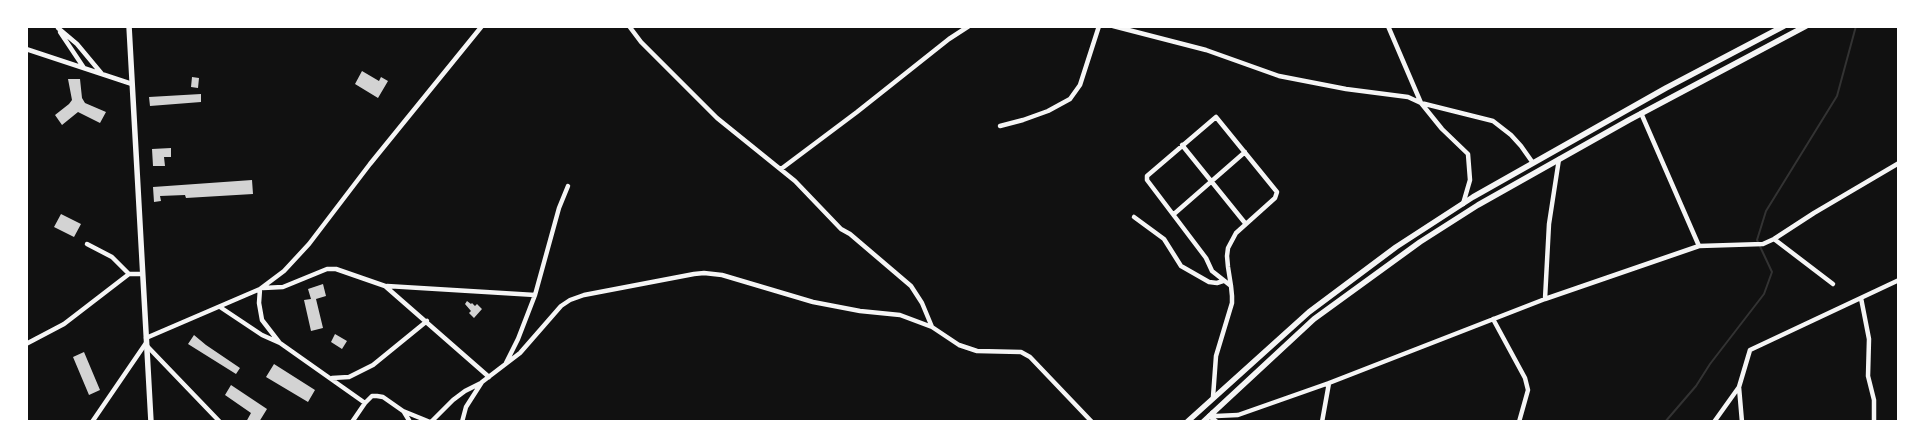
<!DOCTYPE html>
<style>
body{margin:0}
#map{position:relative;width:1925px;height:448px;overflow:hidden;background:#111;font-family:Rubik,sans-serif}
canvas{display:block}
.frame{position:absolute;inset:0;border:28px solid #fff;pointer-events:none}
</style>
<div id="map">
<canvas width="1925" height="448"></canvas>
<div class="frame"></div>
</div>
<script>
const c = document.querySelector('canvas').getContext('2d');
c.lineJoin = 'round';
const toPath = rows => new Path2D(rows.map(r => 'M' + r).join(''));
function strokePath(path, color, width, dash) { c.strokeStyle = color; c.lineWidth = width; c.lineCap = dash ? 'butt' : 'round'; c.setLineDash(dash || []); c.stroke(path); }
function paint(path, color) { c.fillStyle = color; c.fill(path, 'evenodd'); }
strokePath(toPath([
 [1665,422,1696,386,1710,364,1764,294,1772,272,1757,240,1766,211,1837,96,1856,26]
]), '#333', 2);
paint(toPath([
 [362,71,379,81,381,77,388,81,378,98,355,84],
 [192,77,199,78,198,88,191,87],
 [68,79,80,79,82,98,85,103,106,112,100,123,78,112,62,125,55,115,69,104,72,100],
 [201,94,201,102,150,106,149,97],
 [171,148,171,157,164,157,165,166,153,166,152,149],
 [252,180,253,194,186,198,185,195,160,196,161,201,154,202,153,187],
 [61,214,81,224,74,237,54,227],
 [323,284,326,296,316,299,323,328,311,331,304,300,311,299,308,289],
 [467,301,471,304,472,303,475,306,477,304,482,309,474,318,469,313,471,311,465,304],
 [335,334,347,341,342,349,331,342],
 [194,335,206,345,240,368,236,374,188,344],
 [84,352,100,390,89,395,73,357],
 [274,364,315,390,308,402,266,377],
 [231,385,267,409,259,422,246,422,251,413,225,395]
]), '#d3d3d3');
strokePath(toPath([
 [629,26,641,42,717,118,795,181,841,229,850,234,911,286,922,303,932,327],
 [1113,26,1206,50,1279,76,1346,89,1408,97,1421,103,1493,121,1511,135,1521,146,1533,163],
 [1388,26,1421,103,1442,129,1468,154,1470,180,1463,204],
 [58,28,77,44,102,74],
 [60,32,84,68],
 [26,49,132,84],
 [1641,113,1699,246],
 [1000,126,1023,120,1048,111,1070,99,1080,85,1099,26],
 [1182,145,1245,223],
 [781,169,857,112,949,39,969,26],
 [1174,214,1245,152],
 [1134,217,1164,239,1181,266,1209,282,1217,283,1223,281],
 [1774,239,1833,284],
 [87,244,112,257,129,274],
 [387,286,535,295],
 [263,288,283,287,327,269,336,269,385,286,489,377],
 [260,289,259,303,262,320,279,342],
 [1861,298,1869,339,1868,376,1874,400,1874,422],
 [1545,299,1549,224,1559,159],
 [220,307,262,335,280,343,365,403],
 [1493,319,1525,378,1528,390,1519,422],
 [146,338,260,289,284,271,309,244,370,164,482,26],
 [26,344,64,324,129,274,142,274],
 [147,346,220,422],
 [506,363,518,339,535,295,559,208,568,186],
 [332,378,349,377,373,365,427,321],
 [1213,397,1216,356,1232,303,1232,296,1231,286,1228,267,1227,256,1228,248,1236,233,1275,198,1277,192,1216,117,1147,176,1147,180,1206,258,1212,271,1231,286],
 [404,412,410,422],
 [1212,413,1216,416,1238,415,1329,383,1545,299,1699,246,1763,244,1774,239,1814,213,1899,163],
 [1209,416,1217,422],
 [92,422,146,343],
 [352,422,365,403,372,396,377,396,383,397,403,411,430,422],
 [431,422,453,400,465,391,481,383],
 [462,422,466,407,482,382,520,353,561,306,570,300,584,295,694,274,704,273,722,275,813,302,860,311,900,315,932,327,959,345,977,351,1021,352,1030,357,1092,422],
 [1322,422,1329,383],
 [1714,422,1739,387],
 [1742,422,1739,387,1750,350,1899,280]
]), '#f5f5f5', 4.5);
strokePath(toPath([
 [129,26,151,422],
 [1187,422,1309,312,1396,247,1473,197,1666,88,1784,26],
 [1203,422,1314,319,1420,242,1478,205,1629,120,1806,26]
]), '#f5f5f5', 5.5);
</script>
